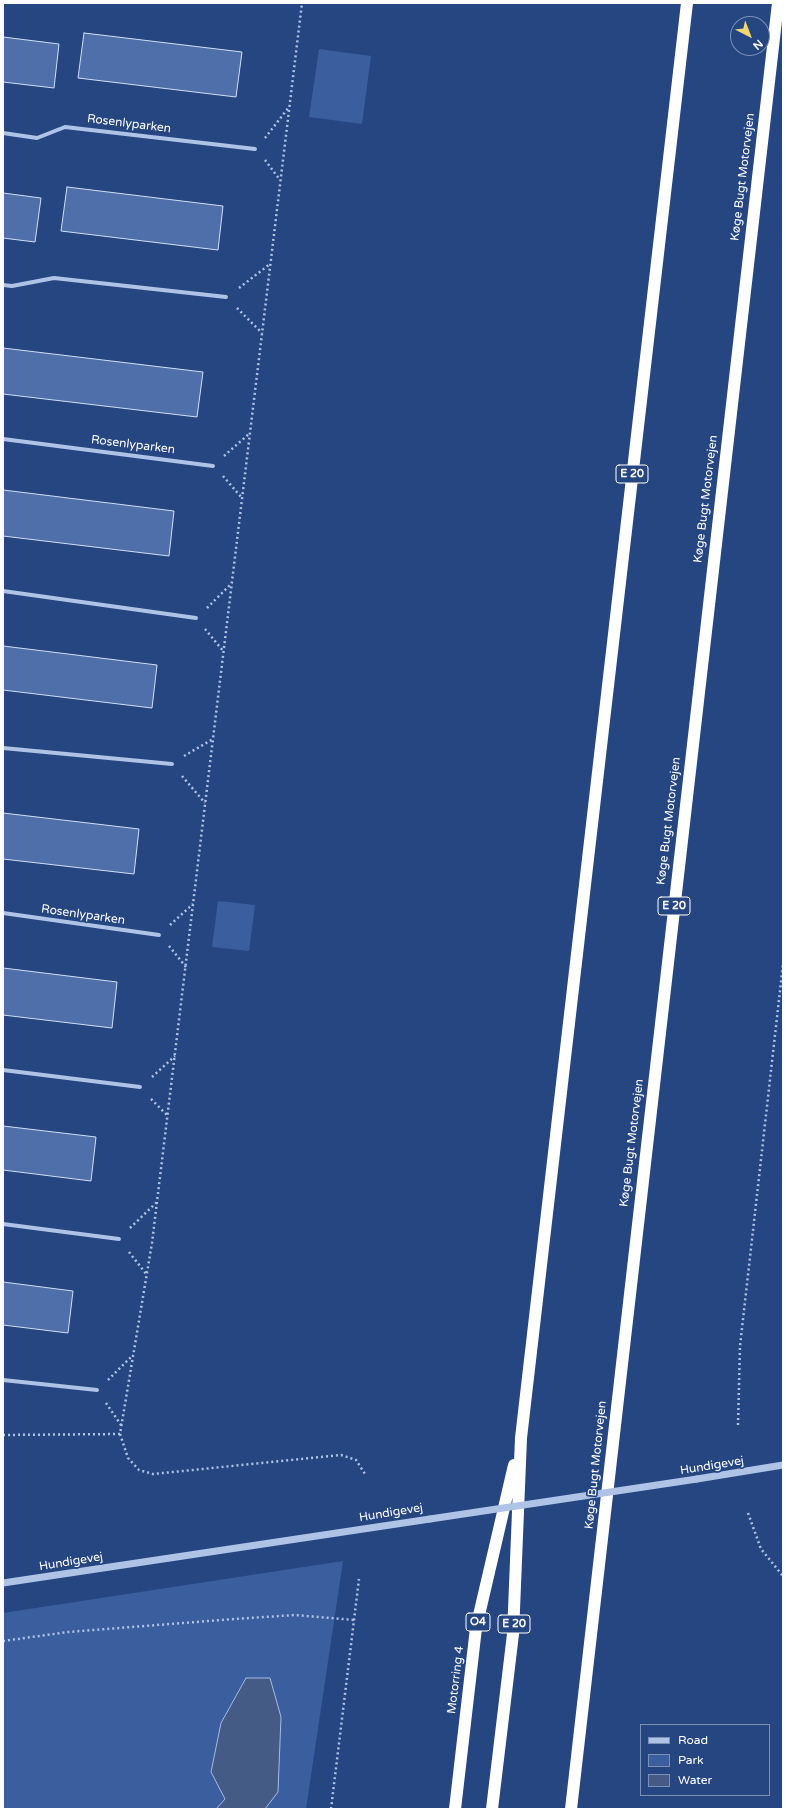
<!DOCTYPE html>
<meta charset="utf-8">
<style>
body{margin:0}
#map{position:relative;width:786px;height:1812px;overflow:hidden;background:#264682;font-family:"Varela Round",sans-serif}
canvas{display:block}
.frame{position:absolute;inset:0;border:4px solid #fff;pointer-events:none}
.legend{position:absolute;left:640px;top:1724px;width:130px;height:72px;box-sizing:border-box;background:#264682;border:1px solid #7d90b4;margin:0;padding:5px 7px;list-style:none;font-size:12px;color:#fff}
.legend li{display:flex;align-items:center;gap:8px;height:20px}
.legend b{width:20px;border:1px solid #7d90b4}
.north{position:absolute;left:730px;top:16px;width:40px;height:40px;box-sizing:border-box;background:#264682;border:1px solid #7d90b4;border-radius:50%;rotate:138deg;font-size:11px;font-weight:700;line-height:16px;text-align:center;color:#fff}
.north::after{content:'';display:block;margin:auto;width:14px;height:18px;background:#efd774;clip-path:polygon(50% 0,100% 100%,50% 72%,0 100%)}
</style>
<div id="map">
<canvas width="786" height="1812"></canvas>
<div class="frame"></div>
<ul class="legend">
<li><b style="height:5px;background:#afc3e6"></b>Road</li>
<li><b style="height:11px;background:#3b5e9f"></b>Park</li>
<li><b style="height:11px;background:#445b86"></b>Water</li>
</ul>
<div class="north">N</div>
</div>
<script>
const c = document.querySelector('canvas').getContext('2d');
c.lineJoin = 'round';
function paint(path, color) { c.fillStyle = color; c.fill(path, 'evenodd'); }
const toPath = rows => new Path2D(rows.map(r => 'M' + r).join(''));
function strokePath(path, color, width, dash) { c.strokeStyle = color; c.lineWidth = width; c.lineCap = dash ? 'butt' : 'round'; c.setLineDash(dash || []); c.stroke(path); }
function write(font, color, halo, rows, align = 'center') {
  c.font = font + ' "Varela Round",sans-serif'; c.lineWidth = 3.5; c.setLineDash([]); c.textBaseline = 'middle'; c.strokeStyle = halo; c.fillStyle = color; for (const [text, x, y, turn = 0] of rows) {
    c.save(); c.translate(x, y); c.rotate((+turn || 0) * Math.PI / 180); c.textAlign = isNaN(turn) ? turn : align; if (halo) c.strokeText(text, 0, 0); c.fillText(text, 0, 0); c.restore();
  }
}
paint(toPath([
 [319,49,371,56,362,124,309,117],
 [218,901,255,905,249,951,212,947],
 [343,1561,306,1809,3,1809,3,1613]
]), '#3b5e9f');
const water = toPath([
 [246,1678,270,1678,281,1717,278,1792,265,1809,216,1809,225,1799,211,1772,221,1723,246,1678]
]);
paint(water, '#445b86');
strokePath(water, '#a3bce7', 1);
const building = toPath([
 [84,33,242,52,236,97,78,78,84,33],
 [3,37,59,44,54,88,3,82,3,37],
 [67,187,223,206,218,250,61,231,67,187],
 [3,193,41,198,35,242,3,238,3,193],
 [3,348,203,372,197,417,3,394,3,348],
 [3,490,174,511,169,556,3,536,3,490],
 [3,646,157,665,152,708,3,690,3,646],
 [3,813,139,829,134,874,3,859,3,813],
 [3,968,117,982,112,1028,3,1015,3,968],
 [3,1126,96,1137,91,1181,3,1170,3,1126],
 [3,1282,73,1291,68,1333,3,1325,3,1282]
]);
paint(building, '#4f6faa');
strokePath(building, '#d2dff5', 1);
strokePath(toPath([
 [265,138,289,107],
 [265,160,280,180],
 [239,288,270,264],
 [237,308,262,333],
 [224,456,250,433],
 [223,476,242,498],
 [207,608,232,583],
 [205,629,224,652],
 [184,756,213,739],
 [182,776,205,803],
 [170,925,193,904],
 [169,946,186,967],
 [152,1077,175,1056],
 [151,1099,167,1115],
 [130,1228,157,1202],
 [129,1252,147,1275],
 [108,1380,133,1355],
 [106,1403,121,1425],
 [738,1425,740,1346,783,964],
 [120,1434,128,1458,139,1470,153,1474,341,1455,356,1460,365,1474],
 [3,1435,120,1434,152,1243,302,3],
 [748,1513,761,1549,783,1576],
 [3,1641,68,1632,234,1619,295,1615,354,1620],
 [331,1809,359,1579]
]), '#afc3e6', 2.5, [2, 3]);
strokePath(toPath([
 [3,133,37,138,65,127,255,149],
 [3,285,12,286,54,278,226,297],
 [3,439,213,466],
 [3,591,196,618],
 [3,748,172,764],
 [3,913,159,935],
 [3,1070,140,1087],
 [3,1224,119,1239],
 [3,1380,97,1390]
]), '#afc3e6', 4);
strokePath(toPath([
 [697,1479,783,1465],
 [3,1583,430,1519]
]), '#afc3e6', 7);
strokePath(toPath([
 [455,1809,476,1628,514,1465],
 [492,1809,513,1634,521,1438,687,3],
 [571,1809,778,3]
]), '#fff', 12);
strokePath(toPath([
 [430,1519,697,1479]
]), '#afc3e6', 7);
for (const [x, y, w] of [
 [632,474,32],
 [674,906,32],
 [478,1622,24],
 [514,1624,32]
]) { const box = new Path2D(); box.roundRect(x - w / 2, y - 9, w, 18, 3); c.fillStyle = '#264682'; c.fill(box); strokePath(box, '#fff', 1); }
write('bold 11px', '#fff', null, [
 ["E 20",632,474],
 ["E 20",674,906],
 ["O4",478,1622],
 ["E 20",514,1624]
]);
write('12px', '#fff', '#264682', [
 ["Rosenlyparken",129,124,7],
 ["Køge Bugt Motorvejen",743,177,-83],
 ["Rosenlyparken",133,445,7],
 ["Køge Bugt Motorvejen",706,499,-83],
 ["Køge Bugt Motorvejen",669,821,-83],
 ["Rosenlyparken",83,915,8],
 ["Køge Bugt Motorvejen",632,1143,-83],
 ["Køge Bugt Motorvejen",596,1465,-84],
 ["Hundigevej",712,1466,-9],
 ["Hundigevej",391,1513,-9],
 ["Hundigevej",71,1562,-9],
 ["Motorring 4",456,1680,-83]
]);
</script>
